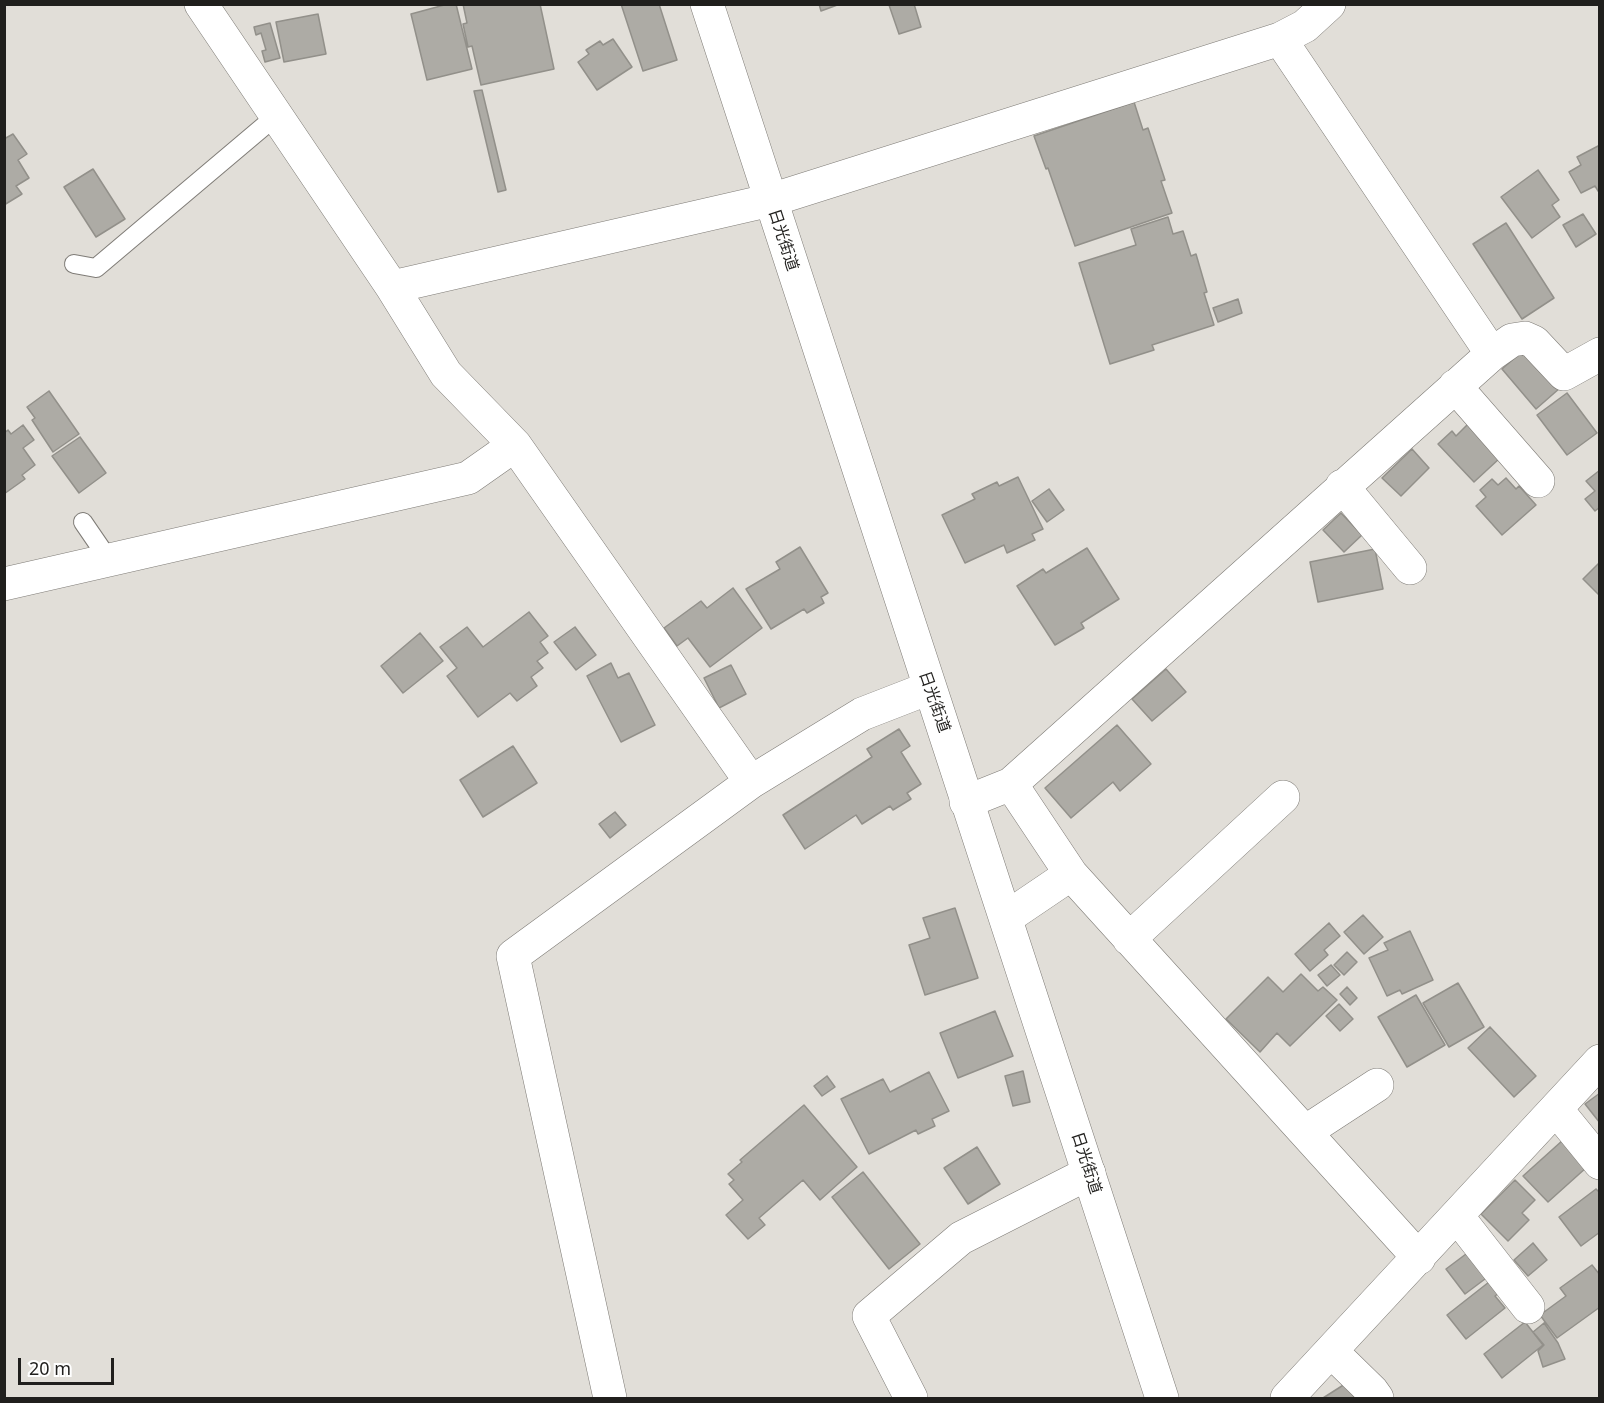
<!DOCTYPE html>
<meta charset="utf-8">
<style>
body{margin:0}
#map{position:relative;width:1604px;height:1403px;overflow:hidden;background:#e1ded8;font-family:"Noto Sans",sans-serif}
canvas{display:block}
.frame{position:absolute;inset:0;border:6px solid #201f1d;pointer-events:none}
.scale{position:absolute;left:18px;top:1358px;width:96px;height:27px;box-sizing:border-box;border:3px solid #201f1d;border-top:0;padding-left:8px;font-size:18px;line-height:21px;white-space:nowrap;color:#201f1d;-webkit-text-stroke:4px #fff;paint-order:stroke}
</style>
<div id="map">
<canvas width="1604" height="1403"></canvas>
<div class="frame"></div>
<div class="scale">20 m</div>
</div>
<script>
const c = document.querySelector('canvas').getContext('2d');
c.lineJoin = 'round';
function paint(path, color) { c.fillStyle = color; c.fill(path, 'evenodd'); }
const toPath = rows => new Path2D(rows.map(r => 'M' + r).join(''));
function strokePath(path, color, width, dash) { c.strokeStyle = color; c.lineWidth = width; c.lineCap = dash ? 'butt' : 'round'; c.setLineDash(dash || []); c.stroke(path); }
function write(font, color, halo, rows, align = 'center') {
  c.font = font + ' "Noto Sans","Noto Sans JP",sans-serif'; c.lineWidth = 4.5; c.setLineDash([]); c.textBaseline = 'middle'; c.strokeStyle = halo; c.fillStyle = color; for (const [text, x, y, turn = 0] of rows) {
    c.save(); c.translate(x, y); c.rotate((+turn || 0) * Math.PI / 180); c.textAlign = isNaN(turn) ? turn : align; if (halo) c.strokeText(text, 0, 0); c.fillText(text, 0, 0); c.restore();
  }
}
const building = toPath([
 [448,4,456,4,472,69,427,80,411,14,448,4],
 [463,4,540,4,554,69,481,85,472,46,468,47,463,24,467,23,463,4],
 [621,4,659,4,677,60,643,71,621,4],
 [819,4,840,4,821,11,819,4],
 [891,4,914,4,921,27,899,34,889,5,891,4],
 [318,14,326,54,284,62,276,22,318,14],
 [270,23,280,58,265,62,262,51,266,50,261,33,256,35,254,27,270,23],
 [613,39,632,67,597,90,578,62,589,54,586,50,600,41,603,45,613,39],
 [482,90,506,190,498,192,474,91,482,90],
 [1134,102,1143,130,1148,128,1165,180,1161,181,1172,213,1075,246,1048,168,1046,169,1034,136,1134,102],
 [13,134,27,154,18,160,29,178,16,186,22,194,4,205,4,139,13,134],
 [1600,145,1600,194,1595,186,1581,193,1569,172,1581,165,1577,157,1600,145],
 [93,169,125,219,96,237,64,187,93,169],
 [1538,170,1559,200,1552,205,1560,217,1532,238,1501,197,1538,170],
 [1583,214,1596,234,1576,247,1563,225,1583,214],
 [1168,217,1173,234,1183,231,1191,256,1196,254,1207,292,1204,293,1214,325,1152,345,1154,350,1110,364,1079,263,1136,245,1131,229,1168,217],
 [1506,223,1554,298,1522,319,1473,244,1506,223],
 [1238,299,1242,313,1218,322,1213,308,1238,299],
 [1525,349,1560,388,1536,409,1502,369,1525,349],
 [49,391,79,434,53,452,32,420,35,418,27,407,49,391],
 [1567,393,1597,433,1567,455,1537,415,1567,393],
 [1468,424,1500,458,1474,482,1438,444,1452,431,1456,436,1468,424],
 [23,425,34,440,23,448,35,465,22,475,25,479,4,494,4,433,8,430,11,434,23,425],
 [80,437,106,473,79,493,52,456,80,437],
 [1412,449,1429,468,1401,496,1382,478,1412,449],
 [1600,470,1600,507,1595,511,1585,499,1595,491,1586,481,1600,470],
 [1018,477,1043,529,1032,534,1035,540,1007,553,1004,545,965,563,942,515,975,499,972,494,997,482,999,486,1018,477],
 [1506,478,1516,489,1519,486,1536,505,1502,535,1476,506,1486,497,1480,490,1492,479,1498,485,1506,478],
 [1049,489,1064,510,1047,522,1032,501,1049,489],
 [1341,513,1362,535,1344,552,1323,530,1341,513],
 [800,547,828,593,821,597,824,603,807,613,804,609,771,629,746,589,780,569,776,562,800,547],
 [1087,548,1119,599,1081,623,1084,628,1055,645,1017,586,1043,569,1046,573,1087,548],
 [1375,549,1383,589,1318,602,1310,562,1375,549],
 [1600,562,1600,596,1583,579,1600,562],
 [733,588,762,628,710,667,688,638,677,646,664,628,701,601,707,608,733,588],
 [529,612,548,636,540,642,548,653,537,661,543,668,531,677,537,686,517,701,510,693,478,717,447,676,457,668,440,647,467,627,483,647,529,612],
 [575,627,596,655,576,670,554,642,575,627],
 [420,633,443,661,403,693,381,666,420,633],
 [611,663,618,678,629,673,655,725,621,742,587,676,611,663],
 [731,665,746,694,719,708,704,678,731,665],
 [1166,669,1186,692,1152,721,1132,699,1166,669],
 [1117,725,1151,764,1120,791,1113,782,1071,818,1045,788,1117,725],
 [899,729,910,746,901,752,921,784,907,793,911,799,893,810,890,806,862,824,856,815,805,849,783,815,872,757,867,749,899,729],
 [513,746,537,783,483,817,460,780,513,746],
 [615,812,626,825,610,838,599,824,615,812],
 [955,908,978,978,925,995,909,945,930,938,923,918,955,908],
 [1363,915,1383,937,1364,954,1344,932,1363,915],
 [1329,923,1340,936,1324,950,1328,955,1310,971,1295,954,1329,923],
 [1410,931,1433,980,1402,994,1400,990,1387,996,1369,958,1388,950,1384,943,1410,931],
 [1347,952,1357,962,1344,975,1334,965,1347,952],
 [1331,965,1340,975,1327,986,1318,975,1331,965],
 [1301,974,1318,991,1323,987,1337,1000,1290,1046,1277,1033,1260,1052,1226,1019,1268,977,1283,992,1301,974],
 [1458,983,1484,1027,1449,1047,1423,1003,1458,983],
 [1347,987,1357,998,1350,1005,1340,994,1347,987],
 [1416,995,1445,1045,1407,1067,1378,1017,1416,995],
 [1339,1004,1353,1019,1340,1031,1326,1016,1339,1004],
 [995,1011,1013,1056,958,1078,940,1033,995,1011],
 [1490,1027,1536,1076,1514,1097,1468,1048,1490,1027],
 [1023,1071,1030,1102,1013,1106,1005,1076,1023,1071],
 [929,1072,949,1111,932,1119,935,1126,918,1134,916,1130,869,1154,841,1099,883,1079,890,1092,929,1072],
 [827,1076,835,1087,822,1096,814,1086,827,1076],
 [1600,1093,1600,1123,1585,1104,1600,1093],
 [804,1105,857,1167,820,1200,803,1180,759,1218,765,1225,748,1239,726,1215,743,1200,729,1184,734,1180,728,1174,742,1162,740,1160,804,1105],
 [1563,1140,1587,1167,1548,1202,1523,1176,1563,1140],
 [977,1147,1000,1184,968,1204,944,1168,977,1147],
 [863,1172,920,1244,889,1269,832,1197,863,1172],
 [1515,1180,1535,1200,1522,1213,1529,1220,1508,1241,1481,1214,1515,1180],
 [1596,1189,1600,1193,1600,1232,1581,1246,1559,1217,1596,1189],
 [1533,1243,1547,1260,1528,1276,1514,1260,1533,1243],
 [1470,1251,1489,1276,1465,1294,1446,1269,1470,1251],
 [1592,1265,1600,1275,1600,1307,1557,1338,1540,1315,1566,1296,1560,1288,1592,1265],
 [1489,1282,1499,1293,1495,1296,1505,1308,1466,1339,1447,1315,1489,1282],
 [1525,1322,1543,1345,1502,1378,1484,1354,1525,1322],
 [1544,1323,1558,1343,1565,1359,1543,1367,1538,1351,1544,1345,1533,1332,1544,1323],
 [1345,1384,1355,1398,1323,1398,1345,1384]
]);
paint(building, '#adaba5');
strokePath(building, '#92908a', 1.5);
const service = toPath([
 [74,264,96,268,276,116],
 [83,522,109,560]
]);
const minor = toPath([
 [201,4,392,287,446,374,515,445,751,782,513,956,610,1398],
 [392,287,771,200,1280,39,1305,26,1329,4],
 [1492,354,1512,340,1525,338,1534,342,1564,374,1600,354],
 [1455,386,1538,481],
 [1342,486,1410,568],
 [4,584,468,478,515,445],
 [751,782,862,714,929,688],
 [1011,784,1071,874],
 [966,802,1011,784,1492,354,1280,39],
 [1006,918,1071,874,1419,1258],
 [1129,939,1283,797],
 [1556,1109,1600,1163],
 [1305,1132,1377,1085],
 [1457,1216,1528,1307],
 [1331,1351,1372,1391,1377,1398],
 [911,1398,869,1316,961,1238,1089,1173],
 [1287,1398,1600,1061]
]);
const trunk = toPath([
 [707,4,1162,1398]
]);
strokePath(service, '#7f7c77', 20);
strokePath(minor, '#7f7c77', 34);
strokePath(trunk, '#7f7c77', 34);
strokePath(service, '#fff', 18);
strokePath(minor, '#fff', 33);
strokePath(trunk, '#fff', 33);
write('16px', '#201f1d', '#fff', [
 ["日光街道",783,240,72],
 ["日光街道",934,702,71],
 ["日光街道",1086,1163,72]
]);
</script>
